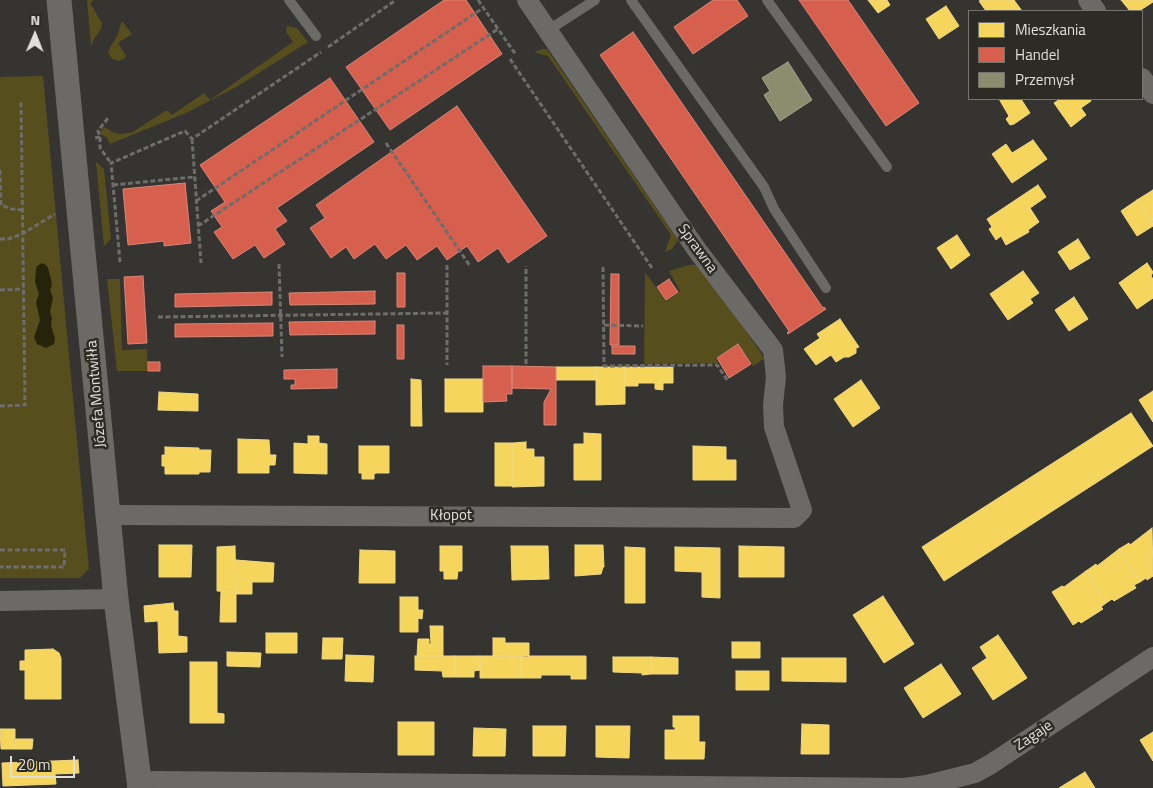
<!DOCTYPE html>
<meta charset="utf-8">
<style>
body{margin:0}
#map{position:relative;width:1153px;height:788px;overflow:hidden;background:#353430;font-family:"Titillium Web",sans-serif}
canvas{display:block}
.legend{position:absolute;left:968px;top:10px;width:175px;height:90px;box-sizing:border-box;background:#2c2b25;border:1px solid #74736e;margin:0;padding:6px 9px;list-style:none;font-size:15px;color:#e0dfdb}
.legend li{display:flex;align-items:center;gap:10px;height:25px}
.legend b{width:25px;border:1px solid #74736e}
.north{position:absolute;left:10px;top:10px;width:50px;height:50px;-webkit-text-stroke:4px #2c2b25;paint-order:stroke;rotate:1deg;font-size:14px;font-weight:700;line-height:20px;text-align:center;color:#e0dfdb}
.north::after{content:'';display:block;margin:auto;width:18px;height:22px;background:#e0dfdb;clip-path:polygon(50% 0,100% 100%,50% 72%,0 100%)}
.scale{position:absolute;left:10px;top:756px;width:65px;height:22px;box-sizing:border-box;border:2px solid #e0dfdb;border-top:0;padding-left:6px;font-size:15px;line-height:18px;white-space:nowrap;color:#e0dfdb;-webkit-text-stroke:4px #2c2b25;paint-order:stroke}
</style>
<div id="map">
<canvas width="1153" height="788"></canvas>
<ul class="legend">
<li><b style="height:14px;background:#f6d55c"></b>Mieszkania</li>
<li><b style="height:14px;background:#d6604d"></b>Handel</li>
<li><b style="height:14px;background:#8c8c6e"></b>Przemysł</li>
</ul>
<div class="north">N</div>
<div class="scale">20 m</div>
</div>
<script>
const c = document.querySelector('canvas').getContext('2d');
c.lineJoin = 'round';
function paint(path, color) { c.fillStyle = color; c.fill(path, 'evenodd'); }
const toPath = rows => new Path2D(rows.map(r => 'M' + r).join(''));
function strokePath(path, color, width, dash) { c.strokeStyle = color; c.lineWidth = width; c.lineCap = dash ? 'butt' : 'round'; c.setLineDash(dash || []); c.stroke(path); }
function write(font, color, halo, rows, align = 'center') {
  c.font = font + ' "Titillium Web",sans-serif'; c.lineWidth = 5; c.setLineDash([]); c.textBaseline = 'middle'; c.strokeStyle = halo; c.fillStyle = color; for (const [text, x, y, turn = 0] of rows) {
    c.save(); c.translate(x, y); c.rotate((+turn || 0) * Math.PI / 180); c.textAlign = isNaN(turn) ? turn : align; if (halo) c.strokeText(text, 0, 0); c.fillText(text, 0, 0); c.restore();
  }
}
paint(toPath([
 [87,0,94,0,90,3,102,23,101,29,94,39,91,46],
 [123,22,132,34,118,43,126,56,124,59,118,61,111,58,108,51,118,34,121,23],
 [287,26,297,28,308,42,238,86,186,113,110,144,107,138,99,133,104,127,115,133,122,134,133,132,165,111,168,111,172,115,204,93,210,100,293,42,286,32],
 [542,49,547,49,678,240,672,249,665,252,671,235,548,56,534,52],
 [43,76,89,569,80,578,0,578,0,77],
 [96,162,104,169,111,239,104,246],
 [689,265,697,265,707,274,761,353,764,359,753,366,738,344,716,358,718,363,644,364,645,272,666,301,680,291,669,271],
 [107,279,120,279,122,350,147,349,148,371,117,371]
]), '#564e1d');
paint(toPath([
 [42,263,46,265,48,268,51,279,52,286,50,290,53,298,50,312,52,318,51,326,55,338,54,344,46,348,37,344,34,337,40,320,36,302,39,294,35,282,36,270,37,266]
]), '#26230b');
const homes = toPath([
 [868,0,887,0,890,5,878,13,868,0],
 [981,0,1014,0,1022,11,986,11,979,1,981,0],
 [1121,0,1153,0,1153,2,1139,11,1130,11,1121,0],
 [946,6,959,26,939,39,926,19,946,6],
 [999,99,1021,99,1030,113,1014,124,1010,125,1006,119,1009,116,999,99],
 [1060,99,1090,99,1091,101,1081,108,1086,115,1071,127,1054,103,1060,99],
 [1033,140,1047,159,1012,183,992,154,1006,144,1012,153,1033,140],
 [1038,185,1046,197,1030,208,1039,222,1028,230,1029,232,1006,245,1001,236,996,240,989,229,992,227,987,219,1038,185],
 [1153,190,1153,221,1152,223,1137,200,1153,190],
 [1137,200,1152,223,1153,222,1153,226,1137,236,1121,211,1137,200],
 [957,235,970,255,951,269,937,248,957,235],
 [1078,239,1090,258,1070,270,1058,252,1078,239],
 [1147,263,1153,272,1151,276,1153,279,1153,298,1137,309,1119,283,1147,263],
 [1023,271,1039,293,1030,299,1033,303,1008,320,990,294,1023,271],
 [1074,297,1088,319,1069,331,1055,310,1074,297],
 [840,319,859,347,856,348,856,353,849,357,844,357,836,362,831,355,816,365,804,349,820,338,817,334,840,319],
 [556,367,596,367,596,380,556,380,556,367],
 [596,367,625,367,625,404,596,405,596,367],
 [625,367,673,367,673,383,663,383,663,390,655,389,655,383,638,383,638,386,625,386,625,367],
 [411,379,421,380,422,426,411,426,411,379],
 [445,379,483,379,483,412,445,412,445,379],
 [861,380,880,408,853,427,834,399,861,380],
 [1153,391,1153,422,1139,400,1153,391],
 [159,392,198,394,198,411,158,410,159,392],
 [1131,413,1153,446,944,581,922,547,1131,413],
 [584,433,601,434,601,480,574,480,574,444,584,444,584,433],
 [308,436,319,436,319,443,327,444,327,474,294,473,294,443,308,444,308,436],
 [238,439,269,440,270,455,276,455,275,465,269,465,269,473,238,473,238,439],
 [526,442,526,449,534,449,534,457,544,457,544,486,512,487,513,443,526,442],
 [495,443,513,443,512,486,495,486,495,443],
 [359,446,389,446,389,473,376,473,374,474,374,479,362,479,362,473,359,473,359,446],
 [693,446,726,447,726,460,736,460,736,480,693,480,693,446],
 [165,447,199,448,199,450,211,450,210,472,199,472,199,474,165,474,165,466,162,466,162,455,165,455,165,447],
 [1152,528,1153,576,1147,580,1146,578,1140,582,1119,549,1129,543,1130,545,1152,528],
 [159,545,192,545,191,577,159,577,159,545],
 [575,545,603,545,604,567,603,567,601,574,575,576,575,545],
 [235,546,236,592,217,591,217,547,235,546],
 [440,546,462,546,462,571,458,571,457,579,444,579,444,571,440,571,440,546],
 [511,546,548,546,549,579,512,580,511,546],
 [739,546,784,547,784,577,739,577,739,546],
 [625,547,645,548,645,603,625,603,625,547],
 [675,547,720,548,720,598,702,597,702,572,675,571,675,547],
 [1119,549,1140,582,1134,585,1136,588,1114,601,1112,599,1106,603,1086,571,1096,564,1097,566,1119,549],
 [360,550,395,551,395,583,359,583,360,550],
 [236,560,274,563,273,582,252,582,252,594,236,594,236,560],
 [1086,571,1106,603,1101,607,1103,609,1081,623,1079,621,1073,625,1052,592,1062,586,1064,587,1086,571],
 [221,591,236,592,236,622,220,622,221,591],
 [883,596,914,644,884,663,853,615,883,596],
 [400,597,418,597,418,610,423,610,422,619,418,618,418,632,400,632,400,597],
 [173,603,174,611,178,611,178,636,187,637,187,652,159,653,158,621,145,622,144,606,173,603],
 [430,626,443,626,443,656,417,656,418,639,429,639,429,644,431,644,430,626],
 [266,633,297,633,297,653,266,653,266,633],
 [998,635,1027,678,993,700,972,668,987,658,980,647,998,635],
 [323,638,343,638,342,659,322,659,323,638],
 [493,638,505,638,505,643,529,643,529,657,493,656,493,638],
 [732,642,760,642,760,658,732,658,732,642],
 [53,649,59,653,61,658,61,699,25,699,25,670,20,670,20,661,25,661,25,650,53,649],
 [227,652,261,653,260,667,227,666,227,652],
 [346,655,374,656,373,682,345,681,346,655],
 [415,656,455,656,455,677,443,677,442,671,415,670,415,656],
 [455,656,480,656,480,670,474,671,474,677,455,677,455,656],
 [480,656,521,656,521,678,480,678,480,656],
 [521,656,586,656,586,679,571,679,571,675,541,675,541,678,521,678,521,656],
 [613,657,651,657,651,674,642,675,642,673,613,672,613,657],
 [651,657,678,658,678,674,651,674,651,657],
 [782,658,846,658,846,682,782,681,782,658],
 [190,662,217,662,217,713,224,714,224,723,190,723,190,662],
 [941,664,961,694,923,718,904,688,941,664],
 [736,671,769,671,769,690,736,690,736,671],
 [673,716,699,716,699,742,705,742,704,759,665,759,665,730,675,730,675,727,673,727,673,716],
 [398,722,434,722,434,755,398,755,398,722],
 [802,724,829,725,829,754,801,754,802,724],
 [533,726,566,726,565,756,533,756,533,726],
 [596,726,630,726,629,758,596,757,596,726],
 [474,728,506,729,505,756,473,756,474,728],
 [0,729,15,729,15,749,1,749,0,729],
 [1153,732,1153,761,1140,740,1153,732],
 [14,739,33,739,32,749,15,749,14,739],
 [78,760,79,773,55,774,56,784,3,786,2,763,78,760],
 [1085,772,1095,788,1059,788,1085,772]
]);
paint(homes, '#f6d55c');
strokePath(homes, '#efd882', 1);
const shops = toPath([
 [444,0,466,0,502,54,390,130,346,67,444,0],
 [713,0,737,0,748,16,693,54,674,27,713,0],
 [799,0,848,0,919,103,886,126,799,0],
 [633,32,823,308,824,307,826,309,788,334,787,333,789,331,600,55,633,32],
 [330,78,374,142,277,208,287,221,275,229,285,244,264,258,255,245,233,259,214,232,222,227,211,211,225,202,200,165,330,78],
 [457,106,547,236,508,263,498,248,478,262,467,246,447,260,437,246,417,260,406,245,386,259,375,244,354,259,346,247,331,258,310,228,325,218,316,205,457,106],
 [185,183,191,243,164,246,164,241,128,245,123,189,185,183],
 [397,273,405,273,405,307,397,307,397,273],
 [611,274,619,274,619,345,610,345,611,274],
 [143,276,147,343,128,344,124,277,143,276],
 [669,279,678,292,666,300,657,287,669,279],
 [375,291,375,304,290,305,289,293,375,291],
 [272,292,272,305,175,307,175,294,272,292],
 [375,321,375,334,290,335,289,322,375,321],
 [273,323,273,336,175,337,175,324,273,323],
 [397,325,404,325,404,359,397,359,397,325],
 [738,344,751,364,729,378,717,358,738,344],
 [612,346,635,346,635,354,612,354,612,346],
 [148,362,160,362,160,371,148,371,148,362],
 [483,366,512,366,512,394,506,394,507,401,483,402,483,366],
 [512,366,556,367,556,425,544,425,544,402,551,389,512,388,512,366],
 [337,369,337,388,291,389,291,385,295,385,295,379,284,379,284,370,337,369]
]);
paint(shops, '#d6604d');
strokePath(shops, '#d98678', 1);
const industry = toPath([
 [788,62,812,100,780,121,764,95,770,91,762,78,788,62]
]);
paint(industry, '#8c8c6e');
strokePath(industry, '#a5a58f', 1);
strokePath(toPath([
 [478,0,516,55],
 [328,47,396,0],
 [510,59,652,268],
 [100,137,100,148,111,163],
 [95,138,100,137,98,131,108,118],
 [192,139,201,263],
 [386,143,470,266],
 [0,170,1,205,12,209,22,210],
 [113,185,194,177],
 [196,201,483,8],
 [198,226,498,29],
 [0,239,8,239,22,234,55,214],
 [120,262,111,163,185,131,192,139,321,52],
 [279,264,282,357],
 [447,265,447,365],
 [603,267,604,366,717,365,728,381],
 [0,290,23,289],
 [158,317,447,313],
 [604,325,643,326],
 [526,364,526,266],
 [0,406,25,405,21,101],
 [0,550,65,550,64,567,0,567]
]), '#6d6d6b', 3, [5, 2.5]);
strokePath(toPath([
 [289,0,316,36],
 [631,0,764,187,774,209,826,288],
 [767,0,887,167],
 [547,31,595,0]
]), '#6b6a67', 10);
strokePath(toPath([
 [1088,0,1096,11],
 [1142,78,1153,94],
 [108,515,794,518,802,510,774,427,773,405,776,377,773,350,697,250,527,0],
 [0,601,116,599],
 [139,782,157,781,904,788,927,785,975,773,991,764,1153,657]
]), '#6b6a67', 20);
strokePath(toPath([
 [59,0,116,599,140,788]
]), '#6b6a67', 25);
write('15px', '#e0dfdb', '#2c2b25', [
 ["Sprawna",697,249,54],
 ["Józefa Montwiłła",97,394,-95],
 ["Kłopot",451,516],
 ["Zagaje",1034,736,-34]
]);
</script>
